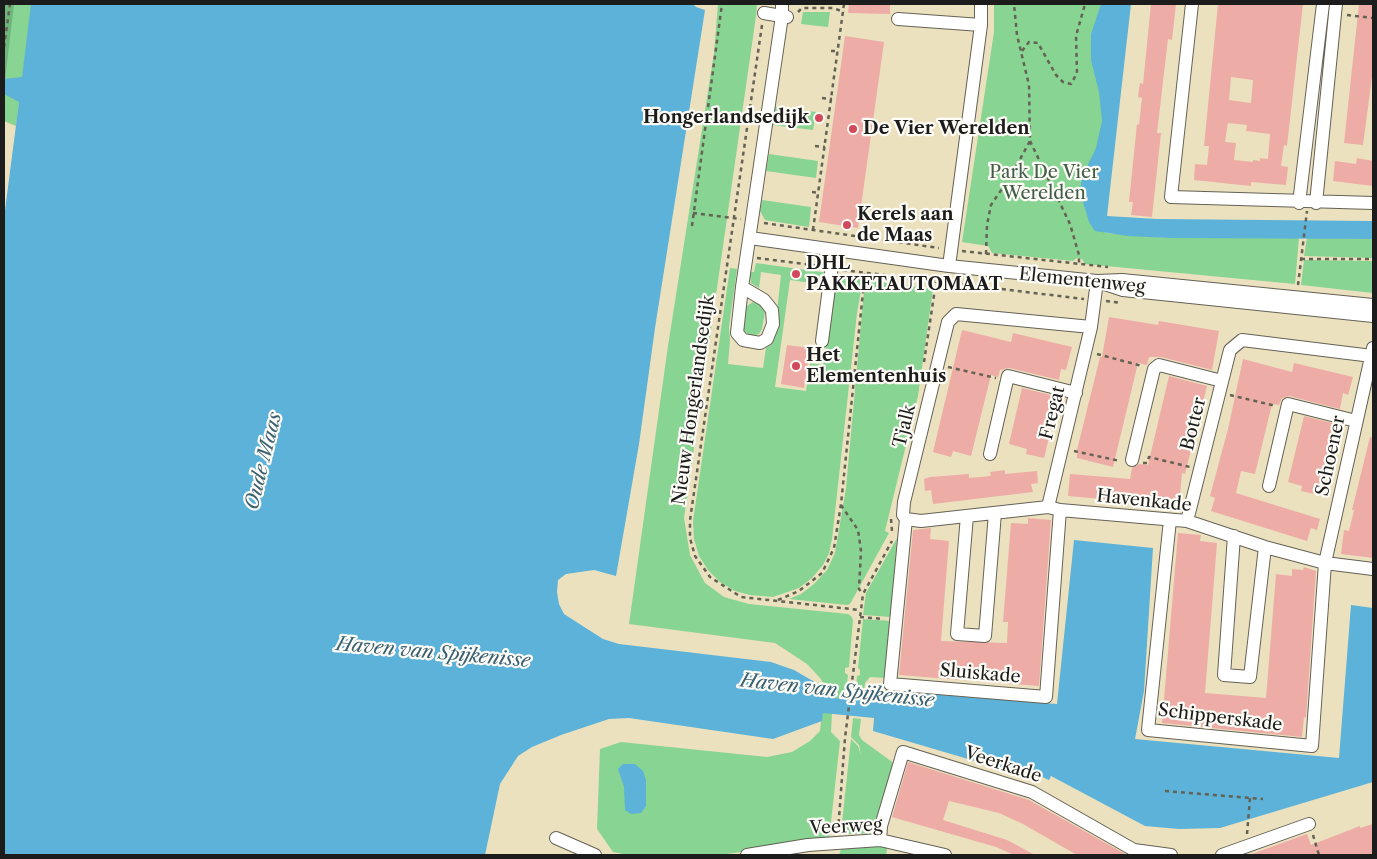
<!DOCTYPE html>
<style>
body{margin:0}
#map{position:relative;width:1377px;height:859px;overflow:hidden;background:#ebe1bf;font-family:"Libre Caslon Text",serif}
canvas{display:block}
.frame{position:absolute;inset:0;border:5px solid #1c1c1c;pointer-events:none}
</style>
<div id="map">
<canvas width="1377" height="859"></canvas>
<div class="frame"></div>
</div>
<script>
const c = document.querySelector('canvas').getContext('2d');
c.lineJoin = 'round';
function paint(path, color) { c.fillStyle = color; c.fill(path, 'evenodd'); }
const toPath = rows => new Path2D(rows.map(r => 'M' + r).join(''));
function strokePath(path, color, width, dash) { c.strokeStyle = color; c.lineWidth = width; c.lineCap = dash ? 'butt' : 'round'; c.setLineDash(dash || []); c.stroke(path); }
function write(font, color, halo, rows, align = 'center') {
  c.font = font + ' "Libre Caslon Text",serif'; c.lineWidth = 4.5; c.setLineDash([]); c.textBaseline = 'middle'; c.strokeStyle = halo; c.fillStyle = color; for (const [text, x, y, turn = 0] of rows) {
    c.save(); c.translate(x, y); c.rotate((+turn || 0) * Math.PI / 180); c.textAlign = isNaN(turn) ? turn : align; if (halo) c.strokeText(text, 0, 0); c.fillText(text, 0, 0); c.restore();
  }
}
paint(toPath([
 [4,4,32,4,16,126,4,121],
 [718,4,757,4,756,16,684,518,690,555,705,583,724,597,749,604,848,614,851,616,853,620,849,667,845,668,845,673,848,675,845,699,824,697,825,688,821,679,807,664,775,643,629,624,668,346,714,53],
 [994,4,1128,4,1105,233,1170,238,1299,238,1295,284,1085,264,1082,259,1077,258,1073,261,992,253,988,246,962,242,994,32],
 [803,12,830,12,828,27,801,24],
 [775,107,816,112,813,130,772,125],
 [769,154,818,161,816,178,766,171],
 [762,200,811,207,809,227,765,220,760,211],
 [1307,238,1373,239,1373,258,1304,256],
 [1304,260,1373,261,1373,293,1301,285],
 [756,263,828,273,826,285,790,280,775,387,806,391,810,363,823,365,836,276,863,280,857,313,832,539,829,553,823,565,812,578,799,588,773,597,750,595,735,591,720,582,708,570,699,556,694,539,693,521,730,268,737,269,729,327,730,340,728,364,763,368,766,348,772,344,774,338,781,275,761,272,759,288,751,283,750,276,751,272,754,272],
 [865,280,933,289,918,396,885,531,889,533,850,604,847,605,789,599,801,594,814,584,827,570,835,553,846,488],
 [753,302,763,306,765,312,762,329,759,334,751,336,743,330,745,307],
 [897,538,891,617,863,615,866,593],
 [863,619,891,621,886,678,870,677,865,683,863,701,855,700,857,676,860,675,860,670,858,668],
 [822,713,832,713,831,732,840,741,829,840,719,855,628,855,613,852,597,829,600,749,621,742,767,757,792,752,810,741,820,731],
 [853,718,861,719,859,735,862,740,895,764,875,833,850,834,841,832,851,739,858,746,861,755,859,745,851,737],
 [888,844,886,855,839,855,841,849]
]), '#88d492');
paint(toPath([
 [4,4,14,4,5,80,4,79]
]), '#6eb67c');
paint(toPath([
 [31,4,693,4,696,7,705,10,655,328,639,444,616,576,594,570,566,574,558,580,557,592,559,604,564,614,603,639,619,644,771,662,794,670,825,688,824,697,876,702,877,690,1057,704,1074,540,1153,548,1144,691,1135,739,1339,758,1351,605,1373,608,1373,782,1220,828,1179,829,1145,826,1051,776,1049,780,1020,767,1019,774,873,731,874,718,823,713,822,721,773,739,629,718,609,719,561,735,532,747,518,756,500,784,485,855,4,855,4,218,19,102,4,94,4,79,22,77],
 [1101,4,1131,4,1107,216,1157,219,1373,221,1373,239,1170,238,1128,236,1095,231,1089,222,1080,192,1082,177,1096,148,1102,121,1099,92,1091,60,1091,34],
 [623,764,635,764,643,771,646,780,646,806,641,813,631,814,625,810,624,787,618,769]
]), '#5cb2d8');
paint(toPath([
 [849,4,890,4,890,14,848,13],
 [1151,4,1176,4,1172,40,1168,39,1157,133,1161,133,1152,217,1131,215,1133,202,1129,202,1137,124,1139,125,1142,98,1138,97,1140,83,1143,84],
 [1218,4,1303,4,1287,146,1284,145,1281,166,1288,167,1286,185,1251,182,1251,186,1194,180,1195,164,1207,165,1209,146,1204,146],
 [1231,77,1253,80,1251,103,1229,100],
 [1228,123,1247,125,1246,131,1270,134,1268,159,1260,158,1260,161,1253,160,1253,162,1234,160,1236,143,1225,142],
 [1359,4,1373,4,1373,69,1363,145,1344,143],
 [845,36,884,42,858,228,819,222],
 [1357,158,1373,161,1373,186,1333,181,1335,161,1356,164],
 [1109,317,1158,325,1159,321,1219,331,1212,370,1161,357,1149,357,1147,365,1138,363,1113,467,1077,458,1077,450,1100,357,1102,357],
 [962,330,1011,342,1013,333,1072,347,1066,370,1061,369,1059,380,1009,368,1000,370,998,377,991,375,971,456,953,451,951,457,933,452],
 [787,345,810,348,804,388,781,384],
 [1243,359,1292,372,1294,363,1353,377,1348,395,1343,393,1340,409,1289,396,1282,398,1279,405,1272,404,1255,474,1241,471,1236,493,1320,519,1317,530,1311,528,1307,541,1211,511,1215,498,1210,496,1228,429],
 [1169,376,1207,386,1185,474,1182,473,1179,506,1068,496,1070,474,1130,479,1132,468,1139,464,1148,465],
 [1022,388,1059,397,1044,458,1026,454,1027,449,1009,444],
 [1304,416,1340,425,1323,496,1301,491,1302,486,1288,482],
 [1370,437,1373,438,1373,558,1341,554,1344,530,1349,531,1354,510,1352,510],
 [1005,470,1005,474,1037,471,1038,483,1031,484,1033,492,933,504,931,490,925,491,924,479,930,477,969,474,969,478,991,476,990,472],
 [1028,518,1051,520,1039,686,899,675,913,530,931,528,930,539,949,541,941,641,1007,643,1008,622,1003,622,1011,523,1028,524],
 [1178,533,1201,535,1200,541,1217,543,1205,693,1266,698,1276,574,1292,576,1292,569,1303,570,1304,567,1316,571,1306,718,1304,717,1302,737,1162,723],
 [908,762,1029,800,1127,855,1077,855,1023,824,999,813,949,801,943,820,1007,840,1035,855,1014,855,996,847,892,817],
 [1373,824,1373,855,1249,855,1307,834,1311,845,1360,826,1360,828]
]), '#edaca6');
const minor = toPath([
 [1192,4,1171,197,1373,203],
 [764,13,787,17],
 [898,19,981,25],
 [1299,203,1323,4],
 [1316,203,1336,4],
 [750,238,949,266,1097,281,1122,280,1373,305],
 [949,266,981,25,981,4],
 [1102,283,1123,290,1373,316],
 [742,287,764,300,772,310,773,324,767,339,760,343,743,340,737,333,742,287,782,16,782,4],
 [822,341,834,250],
 [990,454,1008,376,1076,393],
 [1132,460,1154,369,1159,365,1222,381],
 [1269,486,1288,404,1356,421],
 [1048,507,1091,327,1097,281],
 [967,516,957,634,985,636,995,513],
 [906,519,890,684,1046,697,1060,510],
 [906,519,921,521,1048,507,1060,510,1187,521,1265,547,1325,563,1373,569],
 [906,519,903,515,904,502,948,322,956,314,1091,327],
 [1170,520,1148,730,1312,746,1325,563,1373,348],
 [1187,521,1230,350,1242,340,1372,356],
 [1234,536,1224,675,1250,677,1265,547],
 [556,838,595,855],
 [880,840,881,826,903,752,1032,792,1134,850,1171,855],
 [747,855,808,845,880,840,945,855],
 [1222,855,1309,824]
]);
strokePath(minor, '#646155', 14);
strokePath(toPath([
 [798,12,802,8,833,8,844,12],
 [1347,15,1373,18],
 [762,25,690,520,690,538,695,556,710,577,741,597,860,610],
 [4,47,10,4],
 [831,51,839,51],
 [1022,51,1029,42,1038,43,1056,75,1063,82,1071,84,1077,73,1076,36,1085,4],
 [822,98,832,99],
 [1030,141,1070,224,1079,255,1079,264],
 [815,146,825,147],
 [812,192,819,193],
 [693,213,741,219],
 [764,223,939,248],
 [692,226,722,4],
 [813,230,844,4],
 [962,251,1108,267],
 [986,254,987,225,991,205,1012,174,1030,141,1029,85,1017,35,1014,4],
 [757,258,821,266],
 [1301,259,1373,259],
 [843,270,1084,299],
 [1298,285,1307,211],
 [1106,301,1121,303],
 [1097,354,1142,366],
 [924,362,936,282],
 [948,367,996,378],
 [1230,395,1276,406],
 [1074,451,1120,461],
 [1143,463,1147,463,1149,457,1190,467],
 [841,505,858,530,861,551,859,589,863,594],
 [891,519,892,531],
 [778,600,799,591,822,573,834,548,841,504,865,273],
 [860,617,884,619],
 [1165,791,1263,799],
 [838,831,845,738,863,594,892,541],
 [1247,834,1250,798],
 [1313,835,1319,855]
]), '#646155', 2.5, [4, 4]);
strokePath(minor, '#fff', 12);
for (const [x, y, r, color] of [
 [819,118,5,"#d1495b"],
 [853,129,5,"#d1495b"],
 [847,225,5,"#d1495b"],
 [796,274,5,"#d1495b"],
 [796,366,5,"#d1495b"]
]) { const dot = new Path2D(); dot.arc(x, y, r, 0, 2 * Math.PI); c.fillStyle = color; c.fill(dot); strokePath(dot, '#fdfcf7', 2); }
write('bold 18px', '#1c1c1c', '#fdfcf7', [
 ["Hongerlandsedijk",809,118,"right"],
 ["De Vier Werelden",863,129],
 ["Kerels aan",857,215],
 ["de Maas",857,236],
 ["DHL",806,264],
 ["PAKKETAUTOMAAT",806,285],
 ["Het",806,356],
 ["Elementenhuis",806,377]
], 'left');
write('18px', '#425c45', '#fdfcf7', [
 ["Park De Vier",1044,173],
 ["Werelden",1044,194]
]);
write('18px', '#1c1c1c', '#fdfcf7', [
 ["Elementenweg",1082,281,6],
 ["Nieuw Hongerlandsedijk",694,400,-82],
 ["Fregat",1053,413,-76],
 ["Botter",1194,424,-76],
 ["Tjalk",905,426,-76],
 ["Schoener",1331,456,-78],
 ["Havenkade",1144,501,6],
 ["Sluiskade",980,674,5],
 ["Schipperskade",1220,718,7],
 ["Veerkade",1003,765,18],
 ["Veerweg",846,827,-3]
]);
write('italic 19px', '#396071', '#fdfcf7', [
 ["Oude Maas",264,461,-76],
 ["Haven van Spijkenisse",433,653,5],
 ["Haven van Spijkenisse",837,691,6]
]);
</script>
